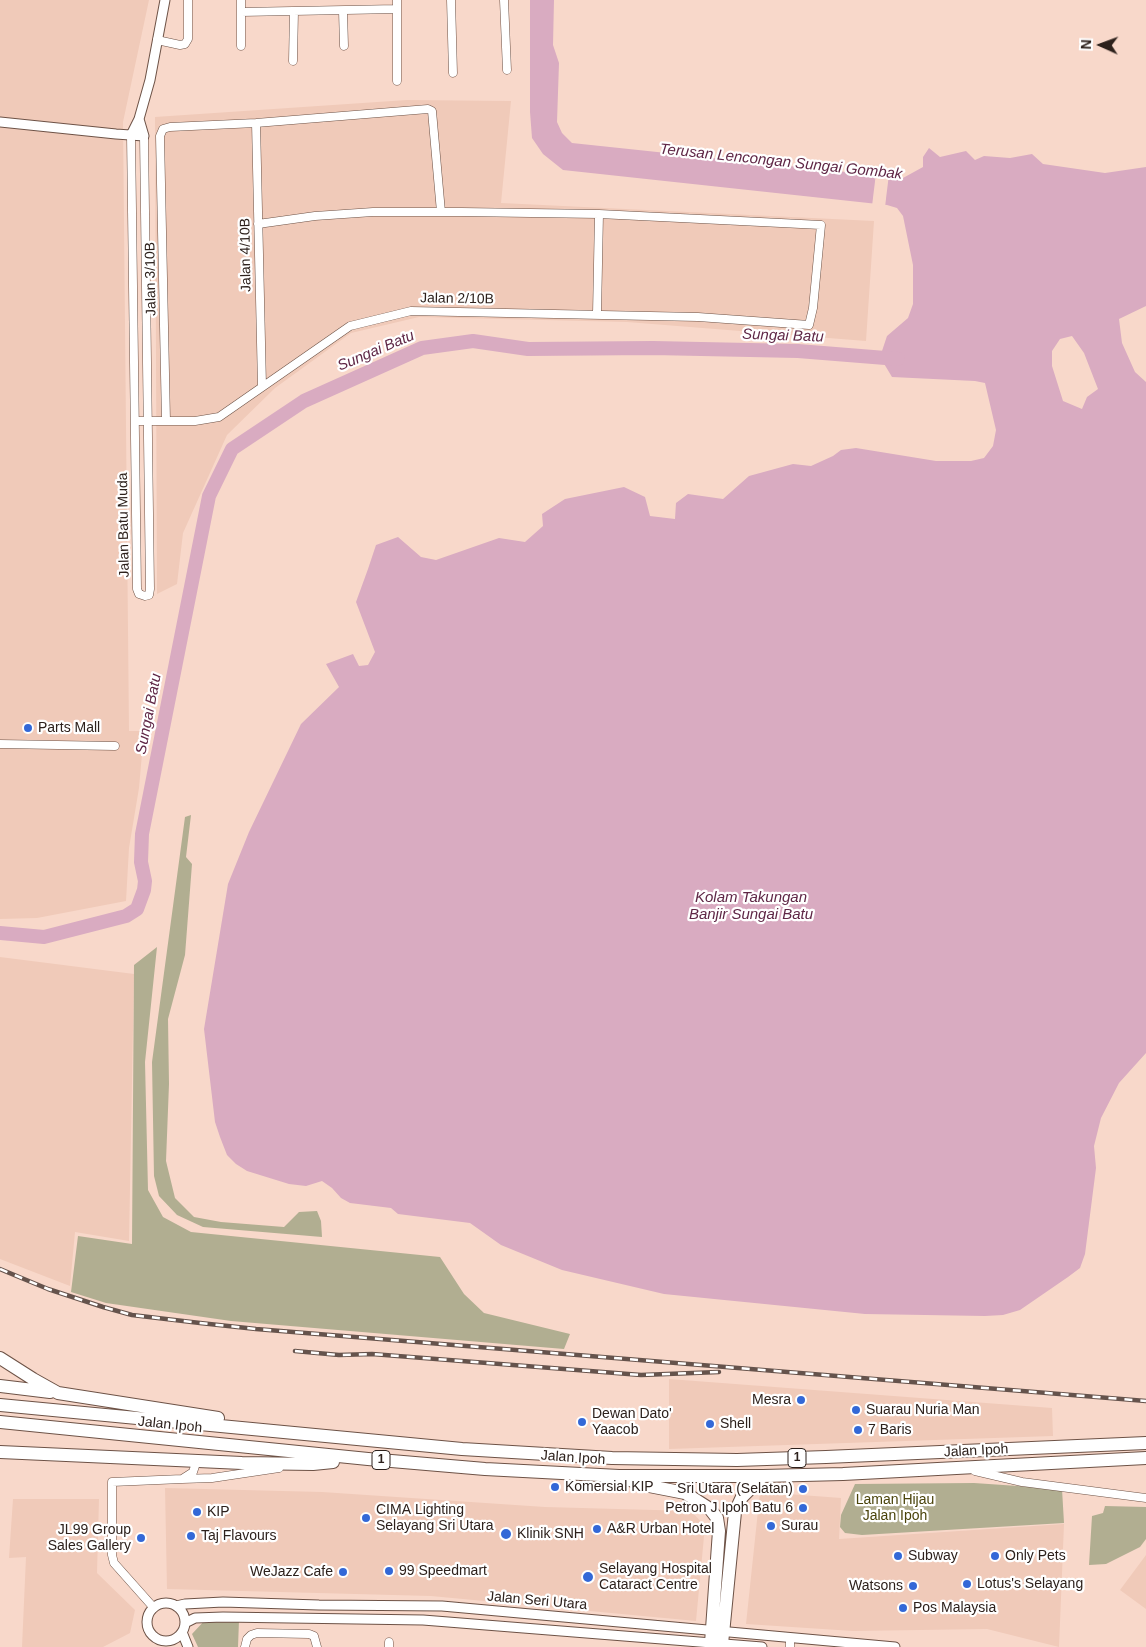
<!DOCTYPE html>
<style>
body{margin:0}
#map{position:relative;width:1146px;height:1647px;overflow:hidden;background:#f8d8ca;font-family:Arial,sans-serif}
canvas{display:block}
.north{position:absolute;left:1076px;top:20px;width:50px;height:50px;-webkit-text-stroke:4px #fff;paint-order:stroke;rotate:272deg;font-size:14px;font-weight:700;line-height:20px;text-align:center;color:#2d211c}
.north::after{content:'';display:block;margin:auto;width:18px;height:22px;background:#2d211c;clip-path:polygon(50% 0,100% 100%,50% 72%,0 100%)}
</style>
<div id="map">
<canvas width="1146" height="1647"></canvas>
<div class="north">N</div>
</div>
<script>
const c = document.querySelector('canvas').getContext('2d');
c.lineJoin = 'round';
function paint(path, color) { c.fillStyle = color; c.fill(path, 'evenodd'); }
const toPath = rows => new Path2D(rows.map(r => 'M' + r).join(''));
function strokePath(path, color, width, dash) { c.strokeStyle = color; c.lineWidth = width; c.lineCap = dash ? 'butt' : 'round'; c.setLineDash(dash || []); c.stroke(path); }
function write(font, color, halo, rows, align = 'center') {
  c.font = font + ' Arial,sans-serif'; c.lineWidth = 4.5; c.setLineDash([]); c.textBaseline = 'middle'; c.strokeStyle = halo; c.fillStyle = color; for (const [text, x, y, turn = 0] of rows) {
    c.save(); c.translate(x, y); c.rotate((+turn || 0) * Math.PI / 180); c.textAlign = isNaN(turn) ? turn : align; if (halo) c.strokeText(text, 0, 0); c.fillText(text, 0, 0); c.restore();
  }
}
paint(toPath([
 [0,0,149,0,123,122,129,731,144,731,139,788,129,848,126,901,37,918,0,919],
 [407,100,511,101,501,203,874,221,866,341,627,322,419,317,351,333,275,388,227,435,183,533,177,584,157,594,155,117],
 [0,957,134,974,129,1241,75,1232,70,1286,0,1259],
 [669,1379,1052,1408,1053,1436,669,1449],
 [165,1488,322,1492,545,1507,691,1511,705,1526,696,1621,431,1596,167,1589],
 [760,1492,841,1498,839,1539,1064,1524,1059,1647,987,1629,853,1631,746,1624],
 [13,1499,99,1499,97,1573,135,1610,130,1633,103,1647,22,1647,26,1557,9,1558],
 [1146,1555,1146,1609,1120,1590]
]), '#f0cab9');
paint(toPath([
 [191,815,186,857,192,864,185,955,168,1019,169,1084,166,1161,175,1198,194,1217,221,1222,284,1227,299,1212,317,1211,321,1221,322,1237,203,1227,177,1215,159,1196,154,1176,152,1062,185,817],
 [157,947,145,1062,148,1190,163,1217,191,1232,440,1257,464,1294,484,1313,570,1334,564,1349,231,1321,106,1303,71,1292,78,1236,132,1244,134,965],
 [974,1483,1062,1489,1064,1523,862,1535,845,1533,840,1527,841,1515,855,1484],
 [1105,1506,1146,1507,1146,1539,1140,1547,1106,1564,1089,1565,1092,1516,1103,1513],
 [206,1619,239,1620,238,1647,198,1647,192,1634]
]), '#b1ae91');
paint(toPath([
 [530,0,554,0,553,45,559,63,557,122,562,133,572,143,903,178,923,167,923,157,929,148,940,157,966,151,975,160,984,156,1010,158,1032,154,1043,164,1105,173,1146,167,1146,306,1119,319,1122,343,1135,372,1146,382,1146,1053,1119,1083,1101,1118,1094,1146,1096,1168,1085,1254,1080,1268,1068,1277,1020,1310,1003,1315,985,1316,865,1314,664,1294,562,1270,501,1245,470,1223,398,1214,391,1208,350,1203,341,1198,332,1188,322,1181,306,1186,289,1184,247,1171,236,1164,227,1155,220,1137,215,1122,204,1029,228,884,249,832,301,724,339,687,326,664,353,654,359,666,368,665,375,652,356,602,368,569,376,545,398,537,421,557,436,560,499,538,525,542,543,526,542,514,565,499,624,487,645,497,650,516,675,519,676,503,688,494,723,499,749,476,793,464,811,466,833,456,841,450,856,448,936,461,971,461,984,458,993,446,996,430,985,383,975,381,892,377,880,357,887,336,908,318,913,304,913,265,903,216,897,208,887,205,563,170,543,154,532,138,530,112],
 [1072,336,1084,353,1098,389,1087,397,1082,409,1063,401,1052,366,1052,351,1060,339]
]), '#d9abc1');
paint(toPath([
 [876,173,889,174,885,207,872,206]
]), '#f8d8ca');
strokePath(toPath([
 [0,933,44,937,126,916,137,909,144,890,145,881,141,862,142,834,209,496,232,449,304,401,422,348,473,341,528,349,653,348,798,351,898,359]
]), '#d9abc1', 14);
const minor = toPath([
 [397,0,397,81],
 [451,0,453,73],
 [504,0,507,70],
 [343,11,344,46],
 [241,12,397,9],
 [157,40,180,45,185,44,188,39,188,0],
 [241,46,241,0],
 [293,61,294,11],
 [256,123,262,386],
 [131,135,137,589,139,594,145,596,149,595,150,589,144,136],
 [597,314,599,214],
 [135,421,195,421,219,417,350,326,411,311,698,317,809,325,813,308,821,225,599,214,462,212,373,212,315,216,258,224],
 [166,421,160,136,163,129,170,127,256,123,428,109,432,111,441,212],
 [0,744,115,746],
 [191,1460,195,1466,193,1472,182,1479,212,1478,279,1468],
 [975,1471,1022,1482,1146,1498],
 [154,1608,114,1563,112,1555,112,1482,182,1479],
 [245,1647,247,1639,251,1635,257,1633,309,1634,314,1636,317,1647],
 [389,1647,389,1642],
 [790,1647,790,1638]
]);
const tertiary = toPath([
 [0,122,116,134,144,136,139,119],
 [131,135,139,119,150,80,165,0],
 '147 1622a19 19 0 1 1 38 0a19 19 0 1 1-38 0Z',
 [176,1606,185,1604,223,1602,319,1605,442,1606,895,1647],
 [185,1623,195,1618,223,1617,423,1620,762,1647],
 [182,1632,188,1647]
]);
const trunk = toPath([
 [0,1358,33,1379,58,1393,218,1418],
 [0,1386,50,1392],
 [0,1405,462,1449,612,1458,737,1460,826,1457,1146,1443],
 [0,1422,368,1459,485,1469,619,1476,763,1476,843,1474,1146,1458],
 [0,1452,242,1463,313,1464,333,1462],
 [630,1480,649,1486,685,1493,710,1509,717,1518,719,1531,711,1643],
 [722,1644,735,1512,742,1497,763,1476]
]);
strokePath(minor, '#6d5246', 9);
strokePath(tertiary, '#6d5246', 11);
strokePath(trunk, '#6d5246', 14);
strokePath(minor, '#fff', 8);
strokePath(tertiary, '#fff', 9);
strokePath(trunk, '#fff', 12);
const rail = toPath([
 [0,1269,48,1289,103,1307,132,1315,200,1323,256,1329,1146,1401],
 [295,1351,339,1355,372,1354,641,1375,719,1372]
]);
strokePath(rail, '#65534c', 4.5);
strokePath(rail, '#fff', 2.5, [8]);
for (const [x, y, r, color] of [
 [28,728,5,"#3368d7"],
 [801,1400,5,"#3368d7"],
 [856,1410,5,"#3368d7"],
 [582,1422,5,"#3368d7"],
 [710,1424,5,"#3368d7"],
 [858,1430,5,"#3368d7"],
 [555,1487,5,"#3368d7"],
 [803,1489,5,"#3368d7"],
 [803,1508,5,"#3368d7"],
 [197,1512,5,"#3368d7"],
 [366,1518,5,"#3368d7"],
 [771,1526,5,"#3368d7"],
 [597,1529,5,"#3368d7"],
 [506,1534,6,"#3368d7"],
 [191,1536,5,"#3368d7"],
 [141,1538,5,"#3368d7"],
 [898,1556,5,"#3368d7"],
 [995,1556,5,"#3368d7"],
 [389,1571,5,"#3368d7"],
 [343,1572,5,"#3368d7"],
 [588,1577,6,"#3368d7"],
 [967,1584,5,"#3368d7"],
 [913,1586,5,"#3368d7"],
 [903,1608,5,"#3368d7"]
]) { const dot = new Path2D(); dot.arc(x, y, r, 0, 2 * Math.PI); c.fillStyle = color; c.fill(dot); strokePath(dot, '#fff', 2); }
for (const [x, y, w] of [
 [797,1458,18],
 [381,1460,18]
]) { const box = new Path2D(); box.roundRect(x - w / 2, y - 9.5, w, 19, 4); c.fillStyle = '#fff'; c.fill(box); strokePath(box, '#2d211c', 1); }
write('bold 12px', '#2d211c', null, [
 ["1",797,1458],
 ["1",381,1460]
]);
write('14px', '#2d211c', '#fff', [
 ["Jalan 4/10B",246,255,-91],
 ["Jalan 3/10B",151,279,-91],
 ["Jalan 2/10B",457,299,1],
 ["Jalan Batu Muda",124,525,-91],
 ["Jalan Ipoh",170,1425,6],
 ["Jalan Ipoh",976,1451,-3],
 ["Jalan Ipoh",573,1458,4],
 ["Jalan Seri Utara",537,1601,5]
]);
write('14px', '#2d211c', '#fff', [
 ["Parts Mall",38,728],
 ["Mesra",791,1400,"right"],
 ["Suarau Nuria Man",866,1410],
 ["Dewan Dato'",592,1414],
 ["Yaacob",592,1430],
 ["Shell",720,1424],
 ["7 Baris",868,1430],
 ["Komersial KIP",565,1487],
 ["Sri Utara (Selatan)",793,1489,"right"],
 ["Petron J Ipoh Batu 6",793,1508,"right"],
 ["CIMA Lighting",376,1510],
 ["Selayang Sri Utara",376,1526],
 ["KIP",207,1512],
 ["Surau",781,1526],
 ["A&R Urban Hotel",607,1529],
 ["JL99 Group",131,1530,"right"],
 ["Sales Gallery",131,1546,"right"],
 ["Klinik SNH",517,1534],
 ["Taj Flavours",201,1536],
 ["Subway",908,1556],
 ["Only Pets",1005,1556],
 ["Selayang Hospital",599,1569],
 ["Cataract Centre",599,1585],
 ["99 Speedmart",399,1571],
 ["WeJazz Cafe",333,1572,"right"],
 ["Lotus's Selayang",977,1584],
 ["Watsons",903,1586,"right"],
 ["Pos Malaysia",913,1608]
], 'left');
write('14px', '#4a430a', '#fff', [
 ["Laman Hijau",895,1500],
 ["Jalan Ipoh",895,1516]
]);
write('italic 15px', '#5f2746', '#fff', [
 ["Terusan Lencongan Sungai Gombak",781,162,6],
 ["Sungai Batu",783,336,2],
 ["Sungai Batu",376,351,-23],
 ["Sungai Batu",149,714,-79],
 ["Kolam Takungan",751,898],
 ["Banjir Sungai Batu",751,915]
]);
</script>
